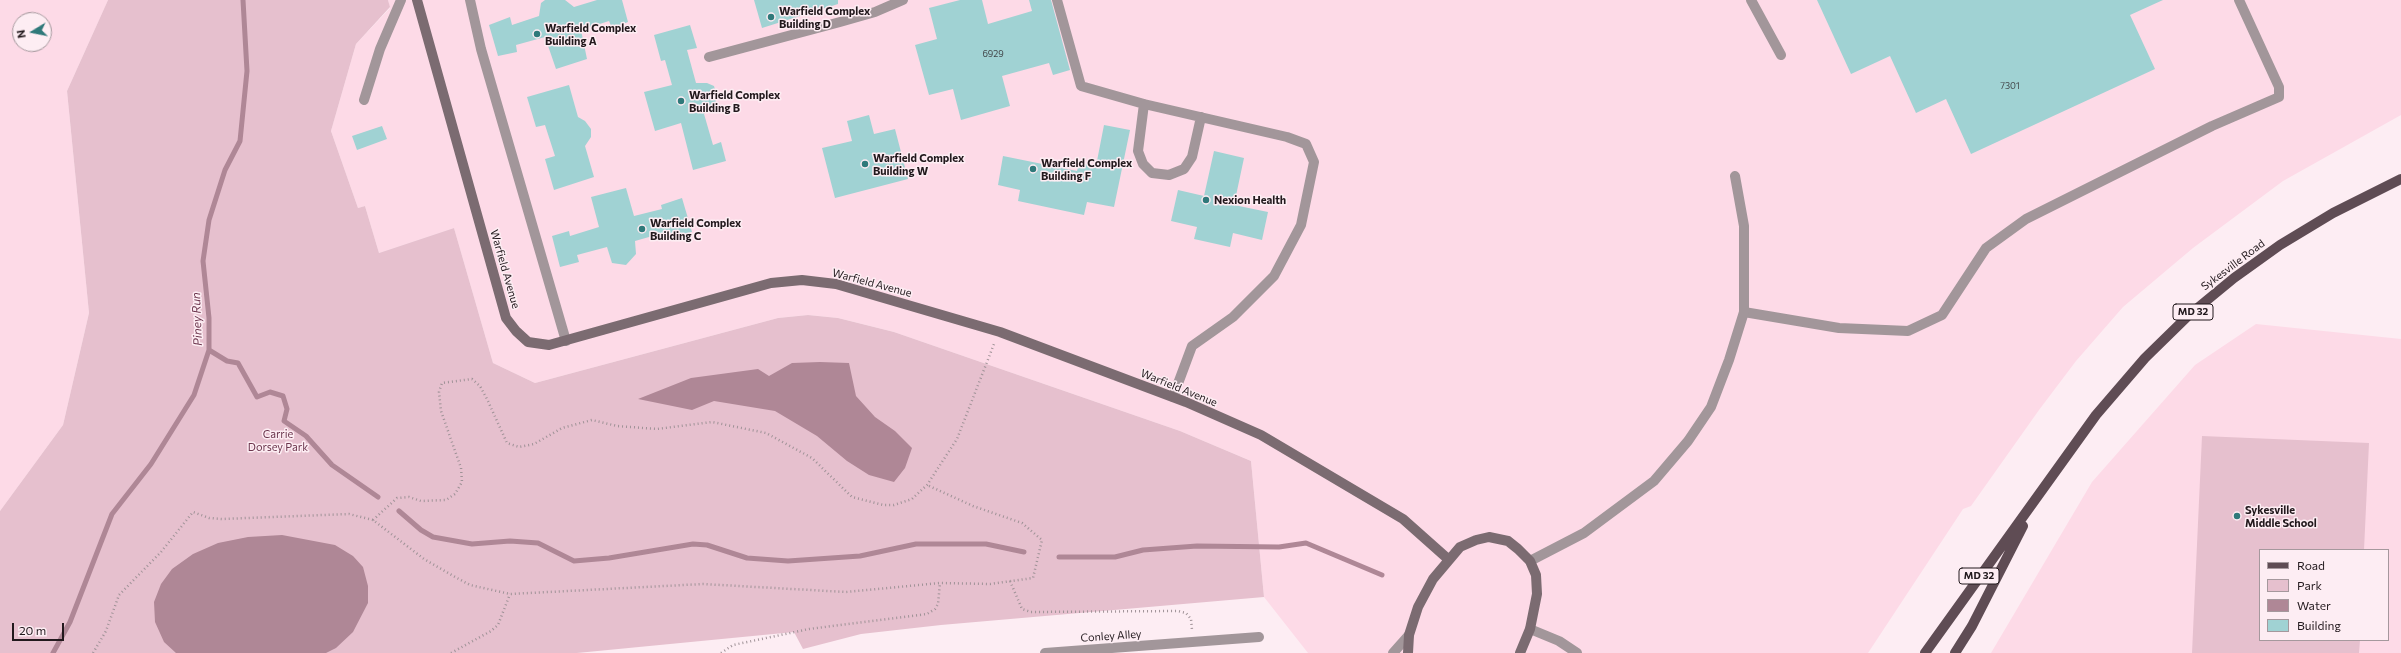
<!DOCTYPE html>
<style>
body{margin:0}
#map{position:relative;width:2401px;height:653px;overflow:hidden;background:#fdedf3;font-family:Commissioner,sans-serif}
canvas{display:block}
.legend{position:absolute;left:2259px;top:549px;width:130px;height:92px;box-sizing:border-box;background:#fdedf3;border:1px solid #a5989d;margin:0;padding:5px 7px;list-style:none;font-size:12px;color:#22191d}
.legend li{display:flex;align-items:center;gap:8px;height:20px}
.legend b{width:20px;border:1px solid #a5989d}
.north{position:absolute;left:12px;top:12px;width:40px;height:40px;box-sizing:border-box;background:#fdedf3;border:1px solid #a5989d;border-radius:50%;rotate:260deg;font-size:11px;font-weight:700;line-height:16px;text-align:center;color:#22191d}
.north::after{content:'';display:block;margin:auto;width:14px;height:18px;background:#2f797a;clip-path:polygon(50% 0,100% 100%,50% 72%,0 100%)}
.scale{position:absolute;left:12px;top:623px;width:52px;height:18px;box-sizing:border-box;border:2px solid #22191d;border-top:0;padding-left:5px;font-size:12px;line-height:14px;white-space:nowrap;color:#22191d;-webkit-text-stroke:3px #fdedf3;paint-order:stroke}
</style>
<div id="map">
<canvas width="2401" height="653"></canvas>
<ul class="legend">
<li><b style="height:5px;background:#5f4c54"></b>Road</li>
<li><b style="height:11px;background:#e6c0ce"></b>Park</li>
<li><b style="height:11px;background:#af8796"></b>Water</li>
<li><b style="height:11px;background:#a0d2d3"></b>Building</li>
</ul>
<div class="north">N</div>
<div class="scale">20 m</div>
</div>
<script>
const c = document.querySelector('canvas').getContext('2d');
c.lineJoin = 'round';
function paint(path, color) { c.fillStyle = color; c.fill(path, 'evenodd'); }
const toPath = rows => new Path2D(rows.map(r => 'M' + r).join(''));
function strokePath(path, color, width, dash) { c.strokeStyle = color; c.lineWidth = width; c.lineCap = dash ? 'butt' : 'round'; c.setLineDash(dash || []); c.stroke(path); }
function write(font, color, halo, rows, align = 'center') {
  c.font = font + ' Commissioner,sans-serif'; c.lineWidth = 3; c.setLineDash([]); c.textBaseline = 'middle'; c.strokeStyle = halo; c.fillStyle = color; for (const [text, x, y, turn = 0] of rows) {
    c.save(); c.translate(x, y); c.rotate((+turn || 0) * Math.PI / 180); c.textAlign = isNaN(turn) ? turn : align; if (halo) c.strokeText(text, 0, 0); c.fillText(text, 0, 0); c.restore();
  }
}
paint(toPath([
 [0,0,108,0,67,91,89,313,63,425,0,511],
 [20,20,44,20,44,44,20,44],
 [388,0,2401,0,2401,115,2283,181,2193,248,2123,307,2076,361,2039,410,1971,506,1963,509,1868,653,1308,653,1264,597,1251,461,1180,431,894,332,838,318,808,315,778,318,535,383,493,363,454,228,379,253,365,206,358,208,331,131,356,44,390,8],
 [2256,324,2401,339,2401,653,1991,653,2092,482,2195,365],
 [2260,550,2388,550,2388,640,2260,640]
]), '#fddae7');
paint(toPath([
 [108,0,388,0,390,7,356,44,331,131,358,208,365,206,379,253,454,228,493,363,535,383,778,318,808,315,838,318,894,332,1180,431,1251,461,1264,597,941,625,861,634,803,649,794,632,577,653,0,653,0,511,63,425,89,313,67,91],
 [2202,436,2369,443,2364,550,2260,550,2260,640,2360,640,2359,653,2192,653]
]), '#e6c0ce');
paint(toPath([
 [820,362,849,363,856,396,875,417,895,431,912,448,905,468,894,482,869,475,847,461,817,436,775,411,714,401,692,410,638,399,691,378,758,369,769,376,792,363],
 [282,535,335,545,353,556,363,567,368,586,368,603,353,632,336,648,326,653,176,653,164,642,155,622,154,602,161,584,172,569,193,554,218,543,248,537]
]), '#af8796');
strokePath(toPath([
 [209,350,227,361,238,363,257,397,270,392,283,396,287,409,284,421,306,436,332,465,378,497],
 [399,511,421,530,433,537,472,544,510,541,538,543,574,561,609,558,693,544,707,545,747,558,788,561,860,556,916,544,986,544,1024,552],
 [1059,557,1115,557,1143,550,1197,546,1279,547,1306,543,1382,575],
 [53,653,70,622,112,514,151,464,194,395,209,350,209,318,203,261,209,220,225,170,240,141,247,71,243,0]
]), '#af8796', 5);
paint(toPath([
 [545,0,565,0,574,7,597,0,622,0,628,22,612,28,609,21,581,30,587,59,556,69,545,37,516,45,517,52,498,56,489,25,510,17,512,25,539,16,541,3],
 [754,0,838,0,838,4,762,28],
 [960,0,982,0,988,24,1032,11,1029,0,1051,0,1070,70,1053,75,1049,63,1002,76,1010,106,961,120,953,89,929,95,915,45,937,39,929,8],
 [1817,0,2163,0,2130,15,2155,69,1971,154,1946,99,1916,113,1890,56,1851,74],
 [690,25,697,48,687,50,696,83,707,83,714,86,717,97,714,106,704,114,713,145,721,142,726,161,693,170,681,123,655,131,644,92,672,85,665,60,661,61,654,35],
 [569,85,578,117,585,121,591,129,591,137,585,146,594,177,554,190,545,159,555,156,545,125,536,127,527,97],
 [869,115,874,134,895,129,908,179,835,198,822,148,852,141,847,121],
 [1104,125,1130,130,1114,207,1087,202,1084,215,1018,201,1020,190,998,185,1003,156,1077,171,1079,163,1096,166],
 [382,126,387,139,357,150,352,136],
 [1214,151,1244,158,1234,205,1268,212,1262,240,1233,233,1230,247,1194,239,1197,227,1171,221,1178,190,1204,196],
 [626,188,634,216,662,209,661,205,682,198,692,232,671,238,670,231,635,241,636,254,626,265,612,263,607,247,577,255,579,262,560,267,552,236,569,231,570,236,599,227,591,197]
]), '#a0d2d3');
strokePath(toPath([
 [373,520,397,498,409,497,421,501,446,500,455,494,462,482,461,468,441,411,439,392,442,383,472,379,480,386,487,399,507,443,519,447,534,444,562,428,592,420,617,426,657,429,712,422,766,433,812,458,852,497,883,505,894,505,912,499,927,485,957,439,994,344],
 [1010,581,1022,609,1031,612,1178,611,1186,613,1191,619,1192,630],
 [93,653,106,631,119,595,161,552,193,512,209,518,222,519,349,514,373,520,424,559,457,578,470,585,510,594,703,584,846,592,940,583,990,584,1033,578,1042,540,1022,523,973,506,927,485],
 [451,653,491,631,498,625,510,594],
 [721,653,733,645,809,629,927,614,935,609,938,604,940,583]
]), '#9f9297', 2.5, [1, 3]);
strokePath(toPath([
 [470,0,481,49,566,341],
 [1057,0,1081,86,1144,104,1287,137,1306,144,1314,162,1301,225,1274,276,1233,317,1192,346,1173,397],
 [1751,0,1781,55],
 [709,57,840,22,875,12,903,0],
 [364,100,380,49,401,0],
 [1144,104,1138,151,1143,164,1152,173,1169,175,1184,169,1192,157,1201,117],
 [1744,312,1839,328,1908,331,1942,315,1986,248,2026,219,2212,126,2279,97,2279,87,2239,0],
 [1045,653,1259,637]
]), '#a2969a', 10);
strokePath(toPath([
 [1530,561,1584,533,1654,481,1688,441,1711,407,1729,360,1744,312,1744,226,1735,176],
 [1530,629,1559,641,1577,653],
 [1393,653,1409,635]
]), '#a2969a', 10);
strokePath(toPath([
 [417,0,506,318,516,331,528,342,549,345,771,283,802,280,836,284,1000,332,1186,402,1261,435,1403,519,1448,559],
 [1408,653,1409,635,1418,607,1433,579,1460,547,1476,540,1489,537,1508,541,1518,549,1530,561,1536,575,1537,594,1530,629,1520,653]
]), '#7b6b71', 10);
strokePath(toPath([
 [1925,653,2096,415,2145,358,2189,315,2234,278,2280,245,2333,213,2401,179],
 [1955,653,1972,626,2023,526]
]), '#5f4c54', 10);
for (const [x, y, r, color] of [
 [771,17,4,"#2f797a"],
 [537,34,4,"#2f797a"],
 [681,101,4,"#2f797a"],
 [865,164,4,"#2f797a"],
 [1033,169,4,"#2f797a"],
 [1206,200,4,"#2f797a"],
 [642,229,4,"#2f797a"],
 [2237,516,4,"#2f797a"]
]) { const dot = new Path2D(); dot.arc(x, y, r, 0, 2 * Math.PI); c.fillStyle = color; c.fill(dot); strokePath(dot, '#fdedf3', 1.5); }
write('9px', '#42474a', null, [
 ["6929",993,54],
 ["7301",2010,86]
]);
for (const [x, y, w] of [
 [2193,312,40],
 [1979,576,40]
]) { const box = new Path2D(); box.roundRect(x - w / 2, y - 8, w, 16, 3); c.fillStyle = '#fdedf3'; c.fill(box); strokePath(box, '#22191d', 1); }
write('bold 10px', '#22191d', null, [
 ["MD 32",2193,312],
 ["MD 32",1979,576]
]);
write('bold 11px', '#22191d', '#fdedf3', [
 ["Warfield Complex",779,11],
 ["Building D",779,24],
 ["Warfield Complex",545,28],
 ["Building A",545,41],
 ["Warfield Complex",689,95],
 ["Building B",689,108],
 ["Warfield Complex",873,158],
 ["Building W",873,171],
 ["Warfield Complex",1041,163],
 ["Building F",1041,176],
 ["Nexion Health",1214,200],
 ["Warfield Complex",650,223],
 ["Building C",650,236],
 ["Sykesville",2245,510],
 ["Middle School",2245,523]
], 'left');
write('11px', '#22191d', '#fdedf3', [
 ["Sykesville Road",2233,265,-37],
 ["Warfield Avenue",505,269,74],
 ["Warfield Avenue",872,283,15],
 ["Warfield Avenue",1179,388,22],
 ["Conley Alley",1111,636,-4]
]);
write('11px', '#6b354d', '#fdedf3', [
 ["Carrie",278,434],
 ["Dorsey Park",278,447]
]);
write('italic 12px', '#6e3850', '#fdedf3', [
 ["Piney Run",197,319,-92]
]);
</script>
